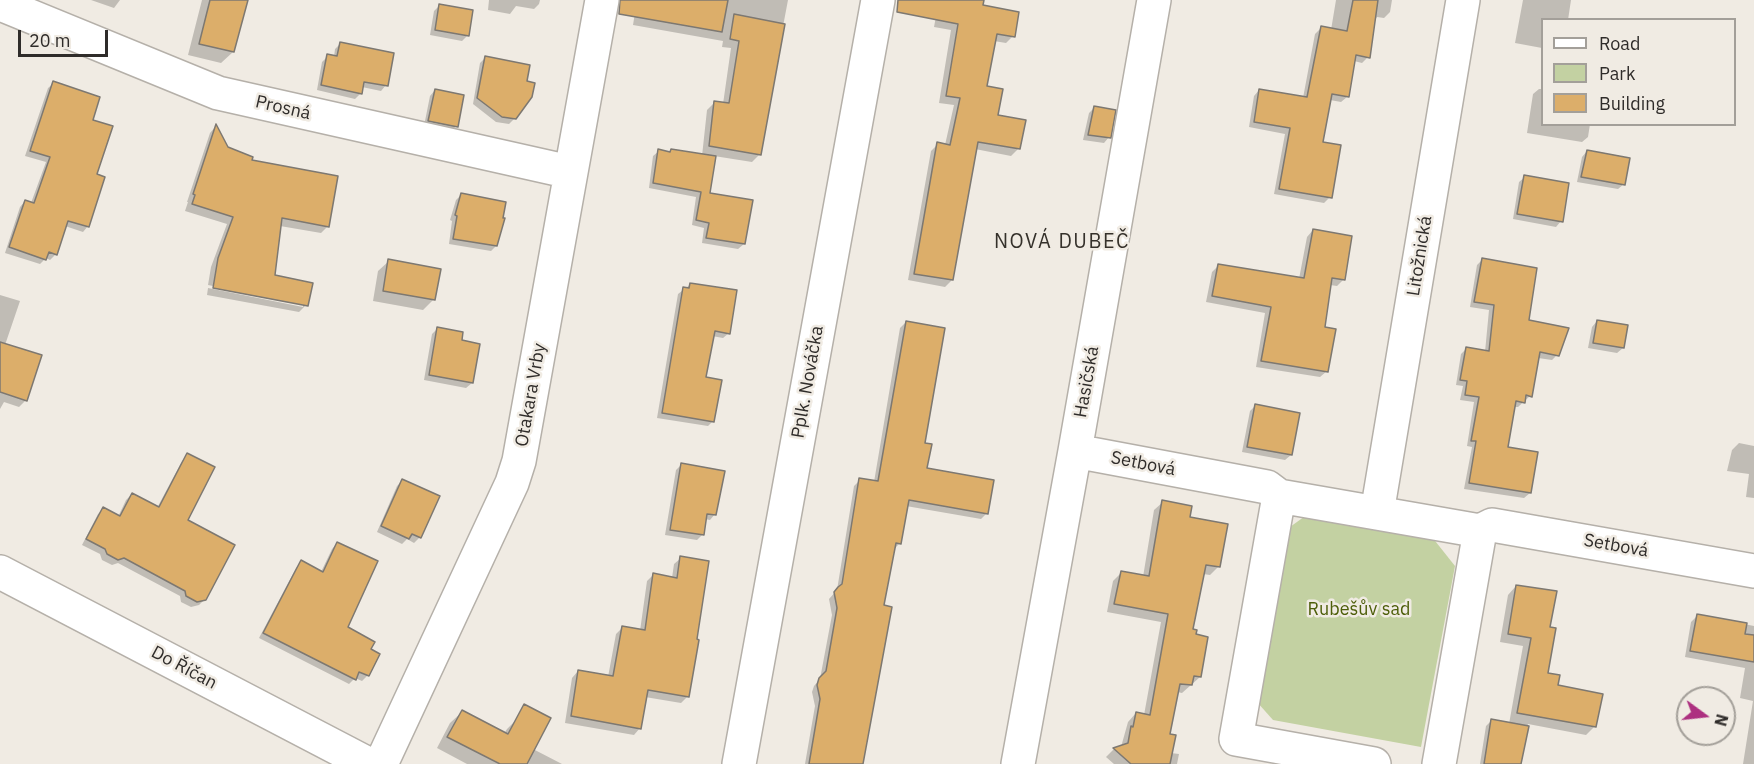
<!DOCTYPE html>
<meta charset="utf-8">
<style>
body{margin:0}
#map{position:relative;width:1754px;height:764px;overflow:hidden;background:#f0ebe3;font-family:"IBM Plex Sans",sans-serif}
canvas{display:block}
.legend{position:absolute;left:1541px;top:18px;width:195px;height:108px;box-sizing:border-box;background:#f0ebe3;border:2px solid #a39f99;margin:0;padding:8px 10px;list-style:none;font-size:18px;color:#2f2c2a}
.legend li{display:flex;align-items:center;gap:12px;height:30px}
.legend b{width:30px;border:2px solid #a39f99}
.north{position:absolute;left:1676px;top:686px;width:60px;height:60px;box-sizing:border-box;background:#f0ebe3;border:2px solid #a39f99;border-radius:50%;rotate:105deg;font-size:16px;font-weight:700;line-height:24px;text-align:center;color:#2f2c2a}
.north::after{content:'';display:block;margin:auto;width:21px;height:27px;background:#ad3080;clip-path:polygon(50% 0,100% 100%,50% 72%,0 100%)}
.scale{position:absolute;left:18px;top:30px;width:90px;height:27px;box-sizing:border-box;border:3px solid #2f2c2a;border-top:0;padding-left:8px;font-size:18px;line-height:21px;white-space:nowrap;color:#2f2c2a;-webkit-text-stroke:4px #f0ebe3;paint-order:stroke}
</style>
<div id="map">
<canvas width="1754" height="764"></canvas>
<ul class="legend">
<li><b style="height:8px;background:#fff"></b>Road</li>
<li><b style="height:16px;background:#c3d1a2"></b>Park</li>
<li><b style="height:16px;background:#dcae6a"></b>Building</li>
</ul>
<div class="north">N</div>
<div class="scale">20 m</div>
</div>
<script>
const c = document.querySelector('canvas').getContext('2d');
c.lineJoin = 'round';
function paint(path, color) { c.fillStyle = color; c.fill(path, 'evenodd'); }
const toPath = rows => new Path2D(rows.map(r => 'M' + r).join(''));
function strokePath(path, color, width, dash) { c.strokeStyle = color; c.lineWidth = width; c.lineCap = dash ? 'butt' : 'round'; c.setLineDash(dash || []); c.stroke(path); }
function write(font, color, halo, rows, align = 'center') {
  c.font = font + ' "IBM Plex Sans",sans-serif'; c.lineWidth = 5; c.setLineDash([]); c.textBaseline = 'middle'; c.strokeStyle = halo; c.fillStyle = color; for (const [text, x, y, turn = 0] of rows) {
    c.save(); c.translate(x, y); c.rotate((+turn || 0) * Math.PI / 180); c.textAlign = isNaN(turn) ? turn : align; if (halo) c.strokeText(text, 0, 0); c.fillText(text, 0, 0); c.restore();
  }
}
paint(toPath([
 [1315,509,1428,532,1455,566,1421,747,1273,720,1257,702,1283,532]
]), '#c3d1a2');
paint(toPath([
 [91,0,120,0,114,8],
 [202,0,246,0,233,52,221,63,188,55],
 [489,0,540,0,539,4,534,9,516,6,510,14,488,10],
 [637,0,788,0,767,111,760,154,752,162,714,156,708,194,744,244,738,249,702,243,704,228,692,225,696,197,649,188,653,156,659,151,702,156,707,110,715,102,723,104,731,48,722,47,723,41,633,25],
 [939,0,983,0,981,7,1013,36,1006,43,994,41,985,88,996,116,1018,149,1011,156,975,149,952,280,945,287,908,280,931,151,938,144,945,145,954,105,939,103,951,30,934,27],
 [1336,0,1392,0,1390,12,1384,18,1377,17,1374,21,1368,57,1362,63,1354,61,1347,97,1341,102,1330,100,1322,143,1330,197,1324,203,1274,194,1285,134,1249,127,1254,96,1259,90,1303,98,1315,34,1321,28,1331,30],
 [1523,0,1571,0,1568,20,1542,20,1542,48,1515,43],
 [440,5,467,36,462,41,430,35,434,11],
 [341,43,386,85,381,91,362,87,361,93,355,99,317,90,322,62,328,56,334,57,335,49],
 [485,58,525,83,515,118,509,124,496,122,473,104,480,63],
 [54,83,91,121,88,226,83,232,65,226,56,254,50,260,46,258,40,264,5,253,20,207,25,201,31,203,46,162,25,156,48,88],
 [1539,89,1542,89,1542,124,1590,124,1588,137,1582,142,1527,133,1533,94],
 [435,90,456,126,451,132,424,126,430,96],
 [1094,108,1109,137,1104,143,1083,140,1089,113],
 [216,126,227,148,250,161,328,226,321,233,280,226,273,277,306,305,299,312,207,295,208,288,303,307,303,304,208,285,211,267,227,224,185,211,188,202,187,202,210,133],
 [1587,151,1624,184,1618,189,1577,182,1582,157],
 [1525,177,1561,221,1556,227,1513,219,1519,182],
 [461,195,496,246,491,251,449,244,452,221,450,220,456,200],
 [1313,230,1350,237,1343,280,1337,286,1330,285,1324,328,1327,371,1320,377,1256,367,1265,313,1206,302,1212,272,1218,266,1299,279,1307,237],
 [1482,260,1527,322,1557,355,1552,360,1538,358,1530,396,1518,407,1514,407,1506,448,1530,493,1524,498,1464,489,1472,447,1467,446,1474,402,1460,400,1463,386,1456,385,1461,354,1466,349,1485,352,1489,310,1470,307,1477,265],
 [389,261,434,299,423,310,373,301,378,271],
 [691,284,729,333,723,338,712,336,704,378,713,421,708,426,657,418,678,294],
 [0,295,20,301,5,345,26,400,19,407,4,402,0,409],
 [1597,321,1623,348,1617,353,1588,348,1592,327],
 [906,322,926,469,987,513,981,519,906,506,900,543,894,549,882,606,862,764,805,764,815,706,812,692,814,686,820,679,832,615,829,599,837,590,854,486,860,480,874,482,900,328],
 [438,328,460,341,472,383,466,388,424,380,432,334],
 [1255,406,1291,455,1285,460,1242,452,1250,411],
 [1739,443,1754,446,1754,498,1746,497,1749,474,1727,471,1732,450],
 [188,455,186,521,205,599,199,605,191,607,181,602,180,596,118,563,112,565,102,560,100,554,82,545,98,514,104,509,118,517,126,500,132,494,157,508,182,461],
 [681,465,715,514,710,520,705,519,703,534,697,540,665,535,676,470],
 [402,481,438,497,420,537,414,543,407,539,402,544,377,532,397,486],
 [1163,502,1189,519,1219,566,1210,575,1203,574,1191,630,1200,677,1182,693,1177,692,1168,735,1171,753,1179,754,1177,764,1114,764,1106,757,1114,749,1121,747,1128,722,1136,713,1144,715,1161,622,1107,612,1113,581,1121,573,1143,577,1154,510],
 [337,543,346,628,369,649,378,654,367,676,362,681,355,678,349,684,259,638,296,568,301,562,321,572,332,549],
 [681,558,695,641,687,697,681,703,645,697,640,728,634,735,565,723,572,678,578,671,608,677,616,634,622,628,640,631,647,581,653,575,672,578,674,564],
 [1516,586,1548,629,1546,674,1556,687,1595,726,1586,735,1528,724,1520,762,1518,764,1480,764,1486,726,1491,721,1509,724,1523,646,1500,642,1508,595],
 [1698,615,1754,626,1754,764,1743,764,1753,701,1740,698,1745,668,1685,657,1691,622],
 [462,712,504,734,507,729,518,718,533,749,562,764,467,764,437,748,450,723]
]), '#0003');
const building = toPath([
 [210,0,248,0,234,52,199,44,210,0],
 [620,0,728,0,722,32,619,14,620,0],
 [898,0,984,0,983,5,1019,12,1015,37,997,34,987,86,1003,89,998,115,1026,120,1020,149,978,142,953,280,914,274,937,142,950,145,960,98,946,96,958,24,897,12,898,0],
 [1353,0,1378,0,1370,58,1356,55,1349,97,1332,94,1323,142,1341,145,1332,198,1279,189,1290,128,1254,122,1259,89,1307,97,1321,26,1347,31,1353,0],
 [439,4,473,10,469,36,435,30,439,4],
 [734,14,785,24,761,155,709,146,714,101,729,103,739,41,730,39,734,14],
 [340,42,394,53,388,86,364,82,362,94,321,85,327,54,337,56,340,42],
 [485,56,530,65,527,81,535,83,532,97,516,119,502,117,477,98,485,56],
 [53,81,100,97,93,120,113,126,97,174,105,177,89,227,68,221,57,255,49,252,46,260,9,247,25,200,34,203,50,157,30,151,53,81],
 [435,89,464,95,458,127,428,121,435,89],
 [1094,106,1116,110,1111,138,1088,135,1094,106],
 [216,124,228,147,253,157,252,160,338,176,329,227,282,218,275,275,313,283,308,306,213,288,218,258,233,217,192,204,195,195,193,194,216,124],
 [658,149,670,152,671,149,716,156,710,193,753,200,745,244,706,238,709,223,696,220,701,192,653,183,658,149],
 [1587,150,1630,158,1625,185,1581,177,1587,150],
 [1524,175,1569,183,1563,222,1517,214,1524,175],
 [461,193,506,202,503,218,505,218,497,246,453,239,457,216,455,215,461,193],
 [1313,229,1352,236,1345,280,1332,278,1325,327,1336,329,1328,372,1261,361,1271,307,1212,296,1218,264,1304,278,1313,229],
 [1482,258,1537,268,1529,320,1569,328,1559,356,1540,352,1532,397,1526,395,1525,403,1516,401,1508,447,1538,452,1531,493,1469,483,1476,441,1471,441,1479,397,1465,395,1467,381,1460,380,1466,347,1489,351,1494,305,1474,302,1482,258],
 [388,259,441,269,435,300,383,291,388,259],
 [690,283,737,290,730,334,715,331,706,377,722,380,714,422,662,413,683,287,689,288,690,283],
 [1597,320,1628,325,1624,348,1593,343,1597,320],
 [906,321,945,328,925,443,932,444,927,468,994,480,988,514,909,500,901,544,896,543,884,605,892,607,863,764,809,764,820,699,817,685,819,678,826,671,837,608,834,592,838,587,842,584,859,478,878,481,906,321],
 [437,327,463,332,462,340,480,344,473,383,429,375,437,327],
 [0,342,42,355,27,401,0,392,0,342],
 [1255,404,1300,413,1292,455,1247,447,1255,404],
 [187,453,215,467,188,520,235,545,206,600,197,602,186,596,185,591,124,558,118,560,107,554,105,549,86,539,103,507,120,516,132,493,159,507,187,453],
 [681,463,725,471,716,515,707,514,704,535,670,530,681,463],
 [402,479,440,496,421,538,412,534,409,539,381,526,402,479],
 [1162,500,1192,506,1190,517,1228,524,1220,567,1206,565,1193,629,1197,630,1196,634,1208,637,1201,677,1194,676,1192,685,1180,684,1170,734,1176,735,1170,764,1131,764,1113,748,1128,743,1131,726,1133,727,1136,712,1150,715,1168,614,1114,604,1121,571,1149,576,1162,500],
 [337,542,378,561,348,627,375,642,371,649,380,654,369,676,359,672,356,680,263,633,301,560,323,572,337,542],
 [680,556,709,561,697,639,699,640,689,697,648,690,641,729,571,716,578,670,613,676,622,626,645,630,653,573,677,578,680,556],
 [1516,585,1557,591,1550,627,1556,628,1548,673,1560,675,1558,685,1603,694,1596,727,1517,713,1531,638,1508,634,1516,585],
 [1697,614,1747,623,1745,634,1754,635,1754,662,1690,651,1697,614],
 [524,704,551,718,527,764,500,764,447,737,462,710,508,734,524,704],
 [1491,719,1529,726,1521,764,1484,764,1491,719]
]);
paint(building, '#dcae6a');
strokePath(building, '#7d7871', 1.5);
const minor = toPath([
 [8,7,218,93,570,172],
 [1075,451,1267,487,1279,496],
 [1377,513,1463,0],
 [1480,531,1492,525,1754,571],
 [0,572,368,764],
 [381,764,512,483,519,461,602,0],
 [739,764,878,0],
 [1018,764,1075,451,1154,0],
 [1374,764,1236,739,1279,496,1480,531],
 [1439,764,1480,531]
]);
strokePath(minor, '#b5b0a9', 36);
strokePath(minor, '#fff', 33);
write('18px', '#2f2c2a', '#f0ebe3', [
 ["Prosná",283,108,13],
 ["Litožnická",1420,256,-81],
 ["Pplk. Nováčka",808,382,-80],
 ["Hasičská",1087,382,-80],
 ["Otakara Vrby",531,395,-80],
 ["Setbová",1143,464,11],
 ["Setbová",1616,546,10],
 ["Do Říčan",184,668,28]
]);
write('18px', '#4d5e09', '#f0ebe3', [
 ["Rubešův sad",1359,610]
]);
c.letterSpacing = '1.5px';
write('20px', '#35312b', '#f0ebe3', [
 ["NOVÁ DUBEČ",1062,242]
]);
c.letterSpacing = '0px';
</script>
